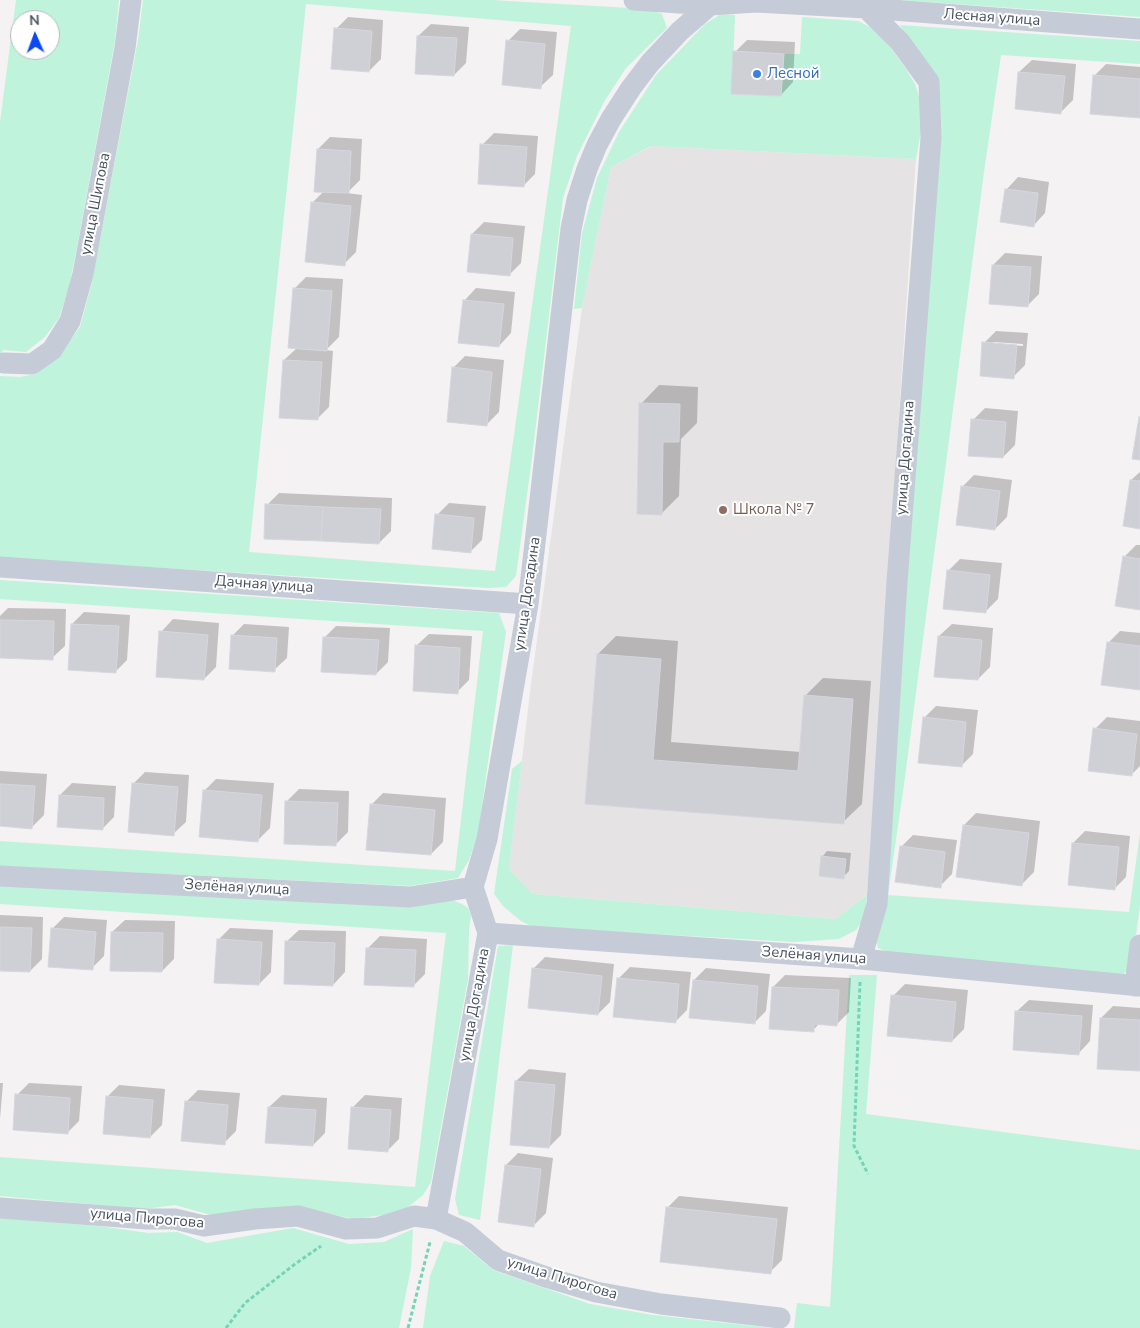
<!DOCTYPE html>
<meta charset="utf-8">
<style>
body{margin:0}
#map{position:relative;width:1140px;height:1328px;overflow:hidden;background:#f4f2f2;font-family:"Nunito Sans",sans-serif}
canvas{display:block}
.north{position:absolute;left:10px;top:10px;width:50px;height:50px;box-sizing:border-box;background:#fff;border:1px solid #b6b9c0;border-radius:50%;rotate:358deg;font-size:14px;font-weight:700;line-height:20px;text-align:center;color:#485161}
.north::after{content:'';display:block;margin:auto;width:18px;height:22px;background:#0c49f4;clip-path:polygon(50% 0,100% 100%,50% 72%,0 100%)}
</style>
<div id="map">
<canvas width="1140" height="1328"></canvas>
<div class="north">N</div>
</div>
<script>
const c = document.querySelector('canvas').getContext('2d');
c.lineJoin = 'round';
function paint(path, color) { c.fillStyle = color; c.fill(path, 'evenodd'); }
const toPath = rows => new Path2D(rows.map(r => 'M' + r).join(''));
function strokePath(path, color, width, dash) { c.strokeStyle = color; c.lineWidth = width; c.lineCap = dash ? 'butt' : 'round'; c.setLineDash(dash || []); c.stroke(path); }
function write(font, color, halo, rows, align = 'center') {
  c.font = font + ' "Nunito Sans",sans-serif'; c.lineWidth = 4; c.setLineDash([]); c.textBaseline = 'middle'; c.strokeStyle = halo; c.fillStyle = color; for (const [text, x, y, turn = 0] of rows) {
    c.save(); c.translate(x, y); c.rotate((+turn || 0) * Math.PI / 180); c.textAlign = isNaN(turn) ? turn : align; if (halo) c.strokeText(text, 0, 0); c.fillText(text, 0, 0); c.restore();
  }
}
paint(toPath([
 [652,146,916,159,867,895,835,919,533,894,509,869,531,684,582,308,611,167]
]), '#e5e3e4');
paint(toPath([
 [16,0,119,0,115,41,77,247,69,287,59,318,45,337,26,352,3,350,0,356,0,122],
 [20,20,50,20,50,50,20,50],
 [143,0,491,0,648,9,662,14,667,28,626,68,604,102,577,156,563,198,532,458,516,576,506,587,488,588,0,558,0,376,20,377,36,374,59,355,80,327,91,286,99,245,138,40],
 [306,4,571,26,495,571,249,552],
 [899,0,1140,0,1140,17],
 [721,14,735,15,732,94,781,96,784,54,800,54,802,17,858,21,874,29,890,47,906,69,915,84,920,99,921,131,916,159,651,146,611,167,582,308,574,309,582,233,597,178,619,132,656,75,705,24],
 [900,25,1140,41,1140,64,1001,55,984,172,905,777,888,895,1129,912,1140,833,1140,905,1133,958,1127,971,1117,979,890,953,878,948,876,939,901,651,941,137,904,32],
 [0,580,499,613,506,632,478,834,469,860,458,878,410,886,0,866,0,841,455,871,483,631,0,599],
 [522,761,509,869,533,894,835,919,867,895,864,918,856,930,839,939,793,942,533,927,521,921,504,907,494,894,512,769],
 [0,884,452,900,462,904,468,908,471,916,469,930,468,979,431,1182,423,1195,408,1207,384,1215,353,1219,318,1211,211,1215,175,1205,144,1209,0,1196,0,1157,415,1187,446,933,0,904],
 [513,945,480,1220,459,1215,455,1199,498,946],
 [849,975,877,975,866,1114,1140,1150,1140,1328,794,1328,797,1303,830,1307],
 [0,1218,99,1226,148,1233,177,1232,207,1243,293,1228,349,1244,384,1242,413,1229,411,1268,399,1328,0,1328],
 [444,1241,464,1246,493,1270,590,1304,653,1315,773,1328,423,1328,430,1276]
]), '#bff3dc');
paint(toPath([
 [348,17,383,20,381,59,369,71,336,29],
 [431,24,469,27,466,63,454,75,418,36],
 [520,29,557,32,553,75,540,87,508,41],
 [747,40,795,42,793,82,781,95,735,52],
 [1032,60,1076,64,1073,100,1061,112,1019,72],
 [1106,64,1140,67,1140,117,1094,76],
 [494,133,538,136,535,174,523,186,482,145],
 [330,137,362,139,360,180,347,193,362,195,356,252,344,264,312,203,324,191,318,149],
 [1018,177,1049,182,1045,213,1033,226,1006,190],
 [484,222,525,226,521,263,509,275,472,234],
 [1005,253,1042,256,1039,294,1027,306,993,265],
 [306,277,343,279,339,337,326,350,333,351,329,407,317,419,284,360,298,347,294,289],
 [476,288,515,292,511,333,499,346,464,301],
 [996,331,1028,333,1025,365,1013,377,984,343],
 [993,342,1023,344,1023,346,993,344],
 [465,356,504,360,499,412,487,424,453,368],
 [659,385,698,387,697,423,681,439,679,496,661,514,641,404],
 [985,408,1018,411,1015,445,1003,457,973,420],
 [1140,472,1140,528,1131,480],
 [974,475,1012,480,1007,517,995,529,962,487],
 [279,493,392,498,391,531,379,543,267,505],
 [449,503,486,506,482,540,470,552,437,515],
 [1136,545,1140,545,1140,609,1124,557],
 [960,559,1002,563,998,599,986,611,948,571],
 [8,608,66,609,65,646,52,658,0,657,0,616],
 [84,612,130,615,127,660,115,672,72,624],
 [173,619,219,623,216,667,204,679,161,632],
 [244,624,289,627,287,658,274,670,232,636],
 [952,624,993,628,990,667,978,679,939,636],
 [336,626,390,628,388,662,376,674,324,638],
 [1120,631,1140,633,1140,689,1108,643],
 [429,634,472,636,469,680,457,692,416,646],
 [616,636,678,641,671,742,801,752,805,696,823,678,871,681,862,804,843,822,587,803,598,654],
 [936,706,978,710,973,754,961,766,924,718],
 [1107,717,1140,721,1140,766,1131,775,1095,729],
 [0,771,47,774,44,815,32,827,0,825],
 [145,772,189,775,186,822,173,834,133,784],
 [216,779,274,783,270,828,258,840,204,791],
 [72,783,116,786,114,817,102,829,60,795],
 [299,789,349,791,348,832,336,844,285,842,287,801],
 [383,793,446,798,443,842,431,854,371,805],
 [976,813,1040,821,1034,872,1022,884,964,825],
 [1085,831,1130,836,1126,877,1114,889,1073,843],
 [913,835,957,840,952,874,940,886,901,847],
 [827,851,851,853,849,871,843,877,822,857],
 [0,915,43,917,42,959,30,971,0,970],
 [64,917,107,920,104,956,92,968,52,929],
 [125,920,175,921,174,959,162,971,112,932],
 [230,928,273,930,271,972,259,984,218,940],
 [299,930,346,931,345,972,333,985,286,942],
 [380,936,427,939,425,974,413,986,367,949],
 [545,957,614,964,610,1002,598,1014,533,969],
 [630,967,691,972,687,1010,675,1022,618,979],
 [706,968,770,974,766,1011,754,1023,694,980],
 [785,975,851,978,849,1012,837,1024,820,1023,813,1030,773,987],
 [905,984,968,990,964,1029,952,1041,893,996],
 [1029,1000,1093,1005,1090,1041,1078,1054,1016,1012],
 [1113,1006,1140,1008,1140,1069,1101,1018],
 [529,1069,566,1073,561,1135,549,1147,516,1081],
 [0,1083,3,1083,0,1119],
 [29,1083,82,1086,79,1121,67,1133,17,1095],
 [119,1085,165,1089,162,1125,150,1137,107,1097],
 [198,1090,240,1093,236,1131,224,1143,186,1102],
 [282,1095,327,1098,325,1133,313,1145,269,1107],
 [365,1095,402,1098,399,1139,387,1151,353,1107],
 [518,1153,553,1158,546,1213,534,1225,506,1165],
 [679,1196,788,1207,782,1260,770,1272,667,1208]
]), '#0003');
const building = toPath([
 [334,28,372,31,369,72,331,69,334,28],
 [417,36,457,38,454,76,415,74,417,36],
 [506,40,545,44,541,89,502,85,506,40],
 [733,51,784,54,781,96,731,94,733,51],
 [1018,72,1065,76,1061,114,1015,109,1018,72],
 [1093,75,1140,79,1140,118,1090,114,1093,75],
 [480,144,527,147,524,187,478,184,480,144],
 [317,149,351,151,349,193,314,192,317,149],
 [1005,189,1038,193,1034,227,1000,222,1005,189],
 [311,202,351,206,345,266,305,262,311,202],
 [471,234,513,238,510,276,467,272,471,234],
 [992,265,1031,267,1028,307,989,304,992,265],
 [293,288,332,291,327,351,288,348,293,288],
 [463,300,504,304,499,347,458,343,463,300],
 [982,342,1017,345,1014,379,980,376,982,342],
 [283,360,322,362,318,420,279,418,283,360],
 [452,367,492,372,487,426,447,422,452,367],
 [639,403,680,404,679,442,663,442,662,515,637,514,639,403],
 [1139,417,1140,417,1140,460,1132,459,1139,417],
 [971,419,1006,422,1003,458,968,456,971,419],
 [1130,480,1140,481,1140,529,1123,526,1130,480],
 [961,486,1000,491,995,530,956,525,961,486],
 [265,504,323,507,321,541,264,539,265,504],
 [323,507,381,509,379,544,321,541,323,507],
 [435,514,474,518,471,553,432,549,435,514],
 [1123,556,1140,559,1140,610,1115,606,1123,556],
 [947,570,990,575,986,613,943,609,947,570],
 [0,620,54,621,53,660,0,658,0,620],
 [71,624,119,626,116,673,68,670,71,624],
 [159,631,208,635,204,680,156,677,159,631],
 [231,635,277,638,275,672,229,669,231,635],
 [938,636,982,640,978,680,934,677,938,636],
 [323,637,379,640,376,675,321,672,323,637],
 [1107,642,1140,646,1140,690,1101,685,1107,642],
 [415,645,460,648,458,694,413,691,415,645],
 [597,654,661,659,653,760,798,771,804,695,853,699,844,824,585,804,597,654],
 [923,717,966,722,962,767,918,763,923,717],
 [1093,728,1137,734,1132,776,1088,771,1093,728],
 [132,783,178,787,174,836,128,832,132,783],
 [0,784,35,786,32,829,0,826,0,784],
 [203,790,262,795,258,842,199,837,203,790],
 [59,795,104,798,103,830,57,827,59,795],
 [285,801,338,803,336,846,284,844,285,801],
 [370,804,435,810,431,855,366,850,370,804],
 [963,825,1029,833,1022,886,956,877,963,825],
 [1072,843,1119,847,1115,890,1068,885,1072,843],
 [900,846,945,852,941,888,895,882,900,846],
 [821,856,846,859,844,879,819,876,821,856],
 [0,927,32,928,30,972,0,971,0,927],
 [51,928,96,932,93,970,48,967,51,928],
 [111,932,163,933,162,972,110,971,111,932],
 [217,939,262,942,259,985,214,983,217,939],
 [285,941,335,943,333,986,284,984,285,941],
 [366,948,416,950,414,987,364,985,366,948],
 [532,968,602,976,598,1015,528,1008,532,968],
 [617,978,679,984,676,1023,613,1017,617,978],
 [693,980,758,986,755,1024,689,1018,693,980],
 [772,987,839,990,837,1026,814,1024,814,1032,769,1029,772,987],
 [891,995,956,1002,952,1042,887,1036,891,995],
 [1015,1011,1082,1016,1079,1055,1013,1050,1015,1011],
 [1100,1018,1140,1020,1140,1071,1097,1069,1100,1018],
 [515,1081,555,1085,549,1148,510,1145,515,1081],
 [15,1094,70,1098,68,1134,13,1130,15,1094],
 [106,1096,153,1100,150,1138,103,1134,106,1096],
 [185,1101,228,1105,225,1145,181,1141,185,1101],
 [268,1107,316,1110,313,1146,265,1143,268,1107],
 [351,1107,391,1110,388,1152,348,1149,351,1107],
 [505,1165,541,1169,534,1227,498,1222,505,1165],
 [666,1207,777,1219,771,1274,660,1262,666,1207]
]);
paint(building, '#ced0d6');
strokePath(building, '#d6d6de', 1);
strokePath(toPath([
 [860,982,854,1146,868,1174],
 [226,1328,245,1303,295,1264,321,1246],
 [408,1328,430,1242]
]), '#74d4b6', 3, [4, 2.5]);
strokePath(toPath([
 [634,0,710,5,756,2,866,8,1140,29],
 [4,363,32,364,52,350,70,321,83,274,125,48,131,0],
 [0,567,528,604],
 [0,876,410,897,473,887],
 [488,933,861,959,1140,986],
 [861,959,877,904,897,582,931,138,929,82,900,42,866,8],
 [1135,986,1140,945],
 [0,1208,147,1219,175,1219,204,1226,255,1219,298,1216,346,1229,377,1228,414,1216,436,1219,465,1232,498,1260,549,1278,596,1292,661,1304,780,1318],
 [436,1219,488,933,473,887,487,839,528,604,571,229,577,200,587,169,597,145,611,119,631,88,650,63,680,31,710,5]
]), '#c5cbd7', 21);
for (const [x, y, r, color] of [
 [757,74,5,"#3f7fe0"],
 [723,510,5,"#8d6e63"]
]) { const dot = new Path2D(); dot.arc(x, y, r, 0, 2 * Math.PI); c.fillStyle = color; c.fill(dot); strokePath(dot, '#fff', 2); }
write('15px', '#485161', '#fff', [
 ["Лесная улица",992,18,4],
 ["улица Шипова",96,204,-79],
 ["улица Догадина",906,458,-86],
 ["Дачная улица",264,585,4],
 ["улица Догадина",528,594,-82],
 ["Зелёная улица",237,888,3],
 ["Зелёная улица",814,956,4],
 ["улица Догадина",475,1005,-80],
 ["улица Пирогова",147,1219,5],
 ["улица Пирогова",562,1279,17]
]);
write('15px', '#366cbe', '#fff', [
 ["Лесной",767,74]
], 'left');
write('15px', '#785e54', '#fff', [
 ["Школа № 7",733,510]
], 'left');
</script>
